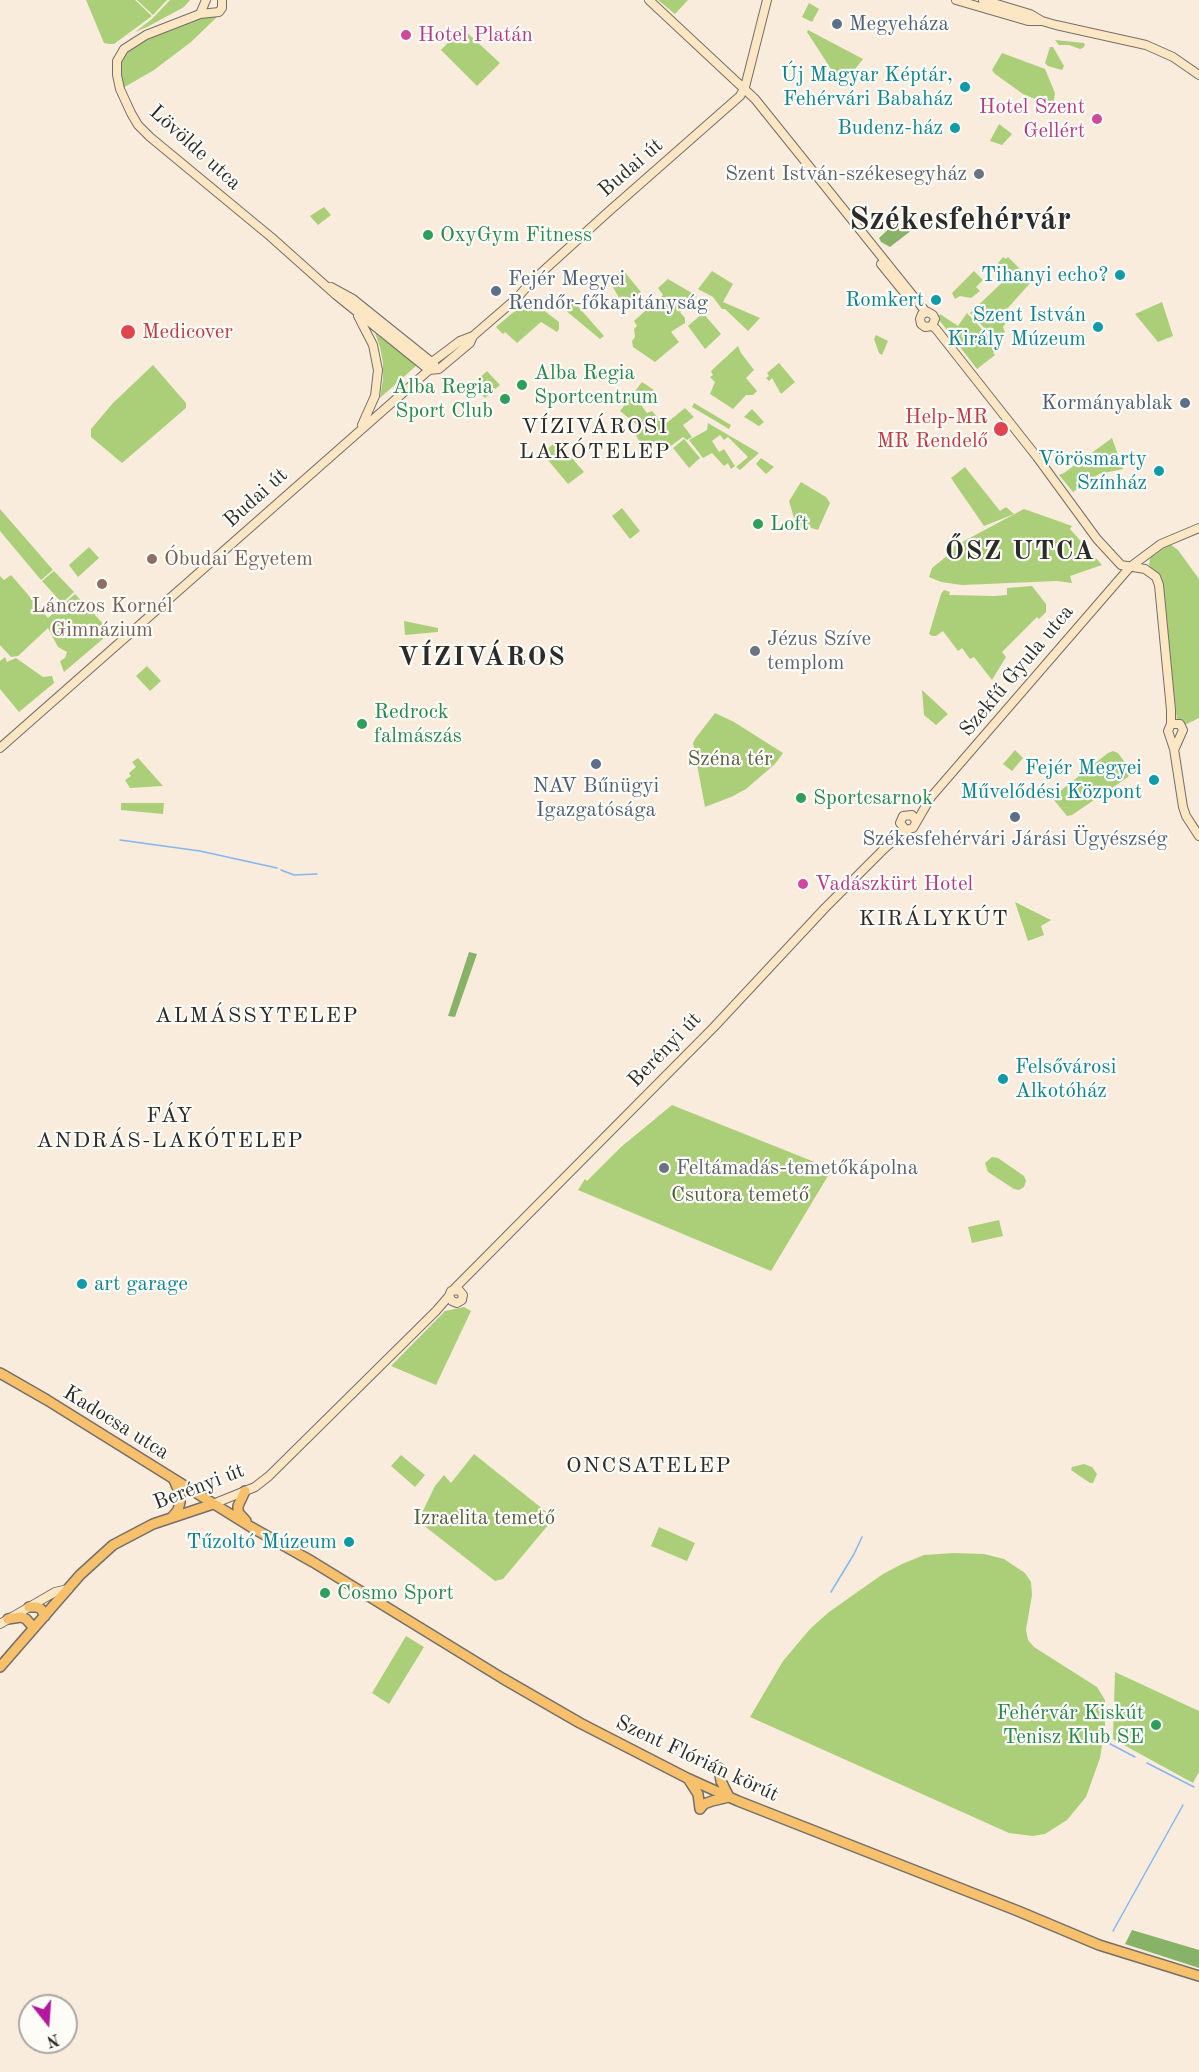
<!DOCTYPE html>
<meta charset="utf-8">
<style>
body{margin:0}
#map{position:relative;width:1199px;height:2072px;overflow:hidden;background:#f9ecdc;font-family:"Old Standard TT",serif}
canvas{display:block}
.north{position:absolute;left:18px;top:1994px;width:60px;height:60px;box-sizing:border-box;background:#fdfcf7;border:2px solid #a9a8a5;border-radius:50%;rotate:163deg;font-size:16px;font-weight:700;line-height:24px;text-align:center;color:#2b2b2b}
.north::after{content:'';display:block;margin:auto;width:21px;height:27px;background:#b5179e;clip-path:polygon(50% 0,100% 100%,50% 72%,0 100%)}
</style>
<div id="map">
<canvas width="1199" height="2072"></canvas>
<div class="north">N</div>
</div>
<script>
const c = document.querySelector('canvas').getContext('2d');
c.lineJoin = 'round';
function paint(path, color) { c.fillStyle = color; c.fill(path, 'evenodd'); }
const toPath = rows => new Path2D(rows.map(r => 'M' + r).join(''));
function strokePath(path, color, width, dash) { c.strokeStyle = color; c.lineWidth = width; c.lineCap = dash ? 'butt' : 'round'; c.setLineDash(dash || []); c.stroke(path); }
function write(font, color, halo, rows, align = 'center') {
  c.font = font + ' "Old Standard TT",serif'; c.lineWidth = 4.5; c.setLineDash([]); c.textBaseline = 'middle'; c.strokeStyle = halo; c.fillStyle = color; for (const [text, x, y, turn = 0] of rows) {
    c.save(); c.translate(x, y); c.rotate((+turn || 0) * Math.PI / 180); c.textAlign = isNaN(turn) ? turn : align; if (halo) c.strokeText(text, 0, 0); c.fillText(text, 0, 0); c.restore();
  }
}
paint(toPath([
 [86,0,135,0,152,16,114,44,109,44,104,43],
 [137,0,167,0,153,15],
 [170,0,190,0,184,7,147,27,135,32,152,19],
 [658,0,688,0,675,14],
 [809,3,819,9,812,22,802,17],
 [204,15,217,17,191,42,154,70,123,88,120,68,121,60,128,51,142,41],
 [462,28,500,63,477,86,441,50],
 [808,30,863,59,842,86,807,32],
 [1055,40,1084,43,1085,45,1083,48,1080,49,1069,45,1059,45],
 [1050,47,1053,47,1064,66,1062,70,1048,66,1045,63],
 [1002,53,1045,69,1055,93,1053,105,1046,102,1045,103,1023,94,995,74,992,70],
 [999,124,1012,134,1002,145,990,141],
 [324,207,331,215,318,225,310,216],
 [1003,257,1006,259,1008,257,1032,281,1006,310,1011,316,1003,327,1005,332,998,342,970,313,1009,276,998,263],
 [623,270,641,292,624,307,609,280],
 [712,271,733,284,723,302,760,318,748,331,725,309,722,309,713,297,698,289],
 [974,271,983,280,976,287,980,291,971,298,960,296,955,299,952,293],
 [668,279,697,296,680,312,685,318,685,323,671,332,679,342,655,362,633,347,632,341,635,337,634,329,637,326,634,321,663,295,658,288],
 [529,299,559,322,559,329,557,332,541,322,517,343,505,332,503,334,496,327],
 [1162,302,1173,336,1158,342,1135,314],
 [575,303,604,336,600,339,559,305],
 [703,313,721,334,705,349,688,326],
 [967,313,999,348,993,353,995,355,977,369,940,321,939,316,940,314,958,326],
 [375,333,417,365,380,398,383,379,383,363,380,347],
 [876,335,888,341,882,355,879,353,874,339],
 [738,346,741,353,754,370,746,378,757,391,753,395,746,395,733,409,710,394,715,382,710,377,713,375,711,371],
 [779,363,795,382,781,394,772,378,769,381,766,378,769,376,767,373],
 [153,365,186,403,186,408,122,463,91,437,91,429,113,403],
 [487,371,500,385,485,398,473,384],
 [642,382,654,390,638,401,647,413,652,411,664,425,685,408,694,417,683,425,692,437,687,440,683,437,664,451,655,444,646,452,635,434,641,428,620,411],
 [694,403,731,425,729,429,692,407],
 [752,409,764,422,759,426,744,417],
 [708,423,759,453,740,470,736,467,748,457,728,437,724,440,720,435,712,441,719,452,724,449,735,466,731,469,728,463,724,466,712,453,703,458,689,440,707,430],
 [1112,438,1123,469,1099,474,1073,492,1059,475,1064,473],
 [684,439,700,458,689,468,673,448],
 [557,441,584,472,568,484,542,453],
 [761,458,774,467,766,474,756,464],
 [965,467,1000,511,1006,507,1014,514,984,526,951,478],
 [801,482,826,497,830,503,818,530,809,527,802,530,796,525,789,501],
 [622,508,640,531,630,539,612,516],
 [0,509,53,570,41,580,0,531],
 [1024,509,1072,526,1070,529,1102,565,1070,576,1072,583,1057,581,962,585,941,582,929,577,932,568,948,555,951,548],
 [1170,544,1178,550,1199,579,1199,718,1185,725,1177,721,1163,591,1161,583,1149,565,1150,558],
 [89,547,99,558,78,577,69,565],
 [54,571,74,592,62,603,42,581],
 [11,575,48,618,75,594,111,632,64,672,60,661,65,658,67,652,58,647,48,628,18,656,11,657,0,645,0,576,4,580],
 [1032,586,1046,604,1046,612,1039,619,1037,617,1002,652,1006,657,992,680,974,657,970,659,962,648,958,651,943,631,936,636,932,636,929,634,941,594,944,590,950,592,949,595,994,596,1007,595,1007,588],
 [404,621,438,628,438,632,405,635],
 [5,657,7,662,16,658,43,677,52,676,54,683,19,712,0,689,0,661],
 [147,666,161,681,150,691,136,676],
 [922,690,948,714,936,725,924,715],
 [715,713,734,722,783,753,775,764,746,789,731,797,705,807,693,743,695,739],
 [1015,750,1023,758,1012,771,1003,764],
 [1113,751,1118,753,1129,768,1131,772,1128,777,1072,815,1067,816,1054,800,1054,796,1108,753],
 [138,758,163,786,130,788,125,780,131,776,129,773,136,767,132,762],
 [121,803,164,803,163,814,121,810],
 [1015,902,1051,920,1041,926,1044,935,1028,941],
 [672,1105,832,1169,771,1271,578,1190,585,1179,587,1181,621,1147],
 [992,1157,998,1158,1024,1176,1026,1181,1024,1187,1019,1190,1014,1189,988,1172,985,1163],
 [999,1220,1003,1236,972,1243,968,1227],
 [464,1307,471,1311,436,1385,391,1366,445,1311],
 [474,1454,554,1518,503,1579,495,1581,418,1521,435,1486,444,1475,451,1483],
 [401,1455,425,1475,415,1487,391,1466],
 [1084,1464,1092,1467,1097,1474,1093,1483,1090,1483,1071,1470,1072,1467],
 [659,1527,695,1543,687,1561,651,1546],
 [954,1553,984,1554,1004,1559,1025,1573,1031,1582,1032,1595,1026,1630,1028,1640,1034,1647,1097,1687,1105,1700,1105,1732,1099,1739,1102,1746,1100,1758,1086,1797,1067,1820,1045,1834,1033,1836,1009,1833,750,1717,783,1661,810,1629,829,1612,883,1574,902,1564,924,1555],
 [406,1636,424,1647,389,1704,372,1693],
 [1115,1672,1199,1711,1199,1772,1193,1783,1113,1739]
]), '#aacf78');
paint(toPath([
 [894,224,900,229,910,225,912,230,890,247,881,242,879,238],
 [469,952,477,954,455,1017,448,1016],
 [1132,1930,1199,1950,1199,1968,1125,1944]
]), '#87b268');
strokePath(toPath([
 [120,840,200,851,277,868],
 [281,870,294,875,317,874],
 [831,1592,854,1554,862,1537],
 [1099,1738,1135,1757],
 [1147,1763,1194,1787],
 [1113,1931,1183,1805]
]), '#84b6f0', 1.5);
const secondary = toPath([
 [222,0,222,8,219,12,200,14,146,35,124,49,117,61,117,75,120,89,131,113,138,125,150,137,271,237,336,295,429,370],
 [649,0,755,99,926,312],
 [956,0,1028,21,1040,21],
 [983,0,1030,14,1042,21,1056,25,1146,45,1173,57,1199,75],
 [200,14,206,0],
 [881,264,907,296],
 [331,287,353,299,434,364],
 [358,316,373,345,378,370,375,396,362,425],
 [932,326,935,319,933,315,928,312,922,314,920,319,921,324,925,327,932,326,936,329,1037,457,1097,539,1121,565,1145,569,1156,577,1159,585,1171,710,1171,724,1168,731,1174,749,1183,807,1186,816,1199,836],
 [429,370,439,369,470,343,473,336,517,298,531,282,607,213,740,96,745,87,767,0],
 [1171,724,1180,724,1183,730,1175,748],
 [0,748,429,370,432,362,460,341,473,336],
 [906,830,900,823,903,816,912,815,916,821],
 [454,1289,714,1027,825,908,884,849,906,830,913,828,931,797,1130,567,1161,544,1199,528],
 [213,1504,255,1487,269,1476,436,1311,449,1296,451,1291,459,1290,463,1295,462,1300,457,1303,452,1301,449,1296],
 [0,1624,55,1592,68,1589]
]);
const primary = toPath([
 [0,1373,47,1400,251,1527,313,1562,502,1678,580,1723,687,1778,738,1801,1018,1911,1099,1945,1199,1976],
 [245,1491,238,1506,238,1512,246,1521],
 [173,1516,178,1510,180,1502,180,1494,174,1480],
 [29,1607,37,1607,41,1609,45,1616],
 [8,1619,21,1617,26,1619,34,1628],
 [0,1667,80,1575,113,1545,153,1524,213,1504],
 [719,1768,721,1781,729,1797],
 [689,1780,698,1794,700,1809],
 [700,1809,704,1804,712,1801,729,1797]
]);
strokePath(secondary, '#736f69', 10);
strokePath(primary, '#736f69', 12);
strokePath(secondary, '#fce6c4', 8);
strokePath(primary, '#f7c06c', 9);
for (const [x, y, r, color] of [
 [837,24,6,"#5c6f8a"],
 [406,35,6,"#d1479c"],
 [965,87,6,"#0f9aa8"],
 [1097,119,6,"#d1479c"],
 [955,128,6,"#0f9aa8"],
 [979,174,6,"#6b7280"],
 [428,235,6,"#2e9e5b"],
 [1120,275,6,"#0f9aa8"],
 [496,291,6,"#5c6f8a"],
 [936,300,6,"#0f9aa8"],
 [1098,327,6,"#0f9aa8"],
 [128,332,8,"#e0444e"],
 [522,385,6,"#2e9e5b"],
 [505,399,6,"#2e9e5b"],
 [1185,403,6,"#5c6f8a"],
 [1001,429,8,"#e0444e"],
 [1159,471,6,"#0f9aa8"],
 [758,524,6,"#2e9e5b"],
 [152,559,6,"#8d6e63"],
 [102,584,6,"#8d6e63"],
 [755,651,6,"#6b7280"],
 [362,724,6,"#2e9e5b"],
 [596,764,6,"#5c6f8a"],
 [1154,780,6,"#0f9aa8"],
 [801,798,6,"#2e9e5b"],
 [1015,817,6,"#5c6f8a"],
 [803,884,6,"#d1479c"],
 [1003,1079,6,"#0f9aa8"],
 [664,1168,6,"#6b7280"],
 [82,1284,6,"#0f9aa8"],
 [349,1542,6,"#0f9aa8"],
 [325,1593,6,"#2e9e5b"],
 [1156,1725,6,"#2e9e5b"]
]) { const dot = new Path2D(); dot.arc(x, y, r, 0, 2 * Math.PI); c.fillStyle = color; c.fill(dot); strokePath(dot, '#fdfcf7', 2); }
write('21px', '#4e5e75', '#fdfcf7', [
 ["Megyeháza",849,24],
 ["Fejér Megyei",508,279],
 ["Rendőr-főkapitányság",508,303],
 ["Kormányablak",1173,403,"right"],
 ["NAV Bűnügyi",596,786,"center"],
 ["Igazgatósága",596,810,"center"],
 ["Székesfehérvári Járási Ügyészség",1015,839,"center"]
], 'left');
write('21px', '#b23c85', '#fdfcf7', [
 ["Hotel Platán",418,35],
 ["Hotel Szent",1085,107,"right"],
 ["Gellért",1085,131,"right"],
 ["Vadászkürt Hotel",815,884]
], 'left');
write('21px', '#0d838f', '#fdfcf7', [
 ["Új Magyar Képtár,",953,75],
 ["Fehérvári Babaház",953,99],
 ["Budenz-ház",943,128],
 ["Tihanyi echo?",1108,275],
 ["Romkert",924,300],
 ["Szent István",1086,315],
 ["Király Múzeum",1086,339],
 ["Vörösmarty",1147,459],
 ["Színház",1147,483],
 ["Fejér Megyei",1142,768],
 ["Művelődési Központ",1142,792],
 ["Felsővárosi",1015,1067,"left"],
 ["Alkotóház",1015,1091,"left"],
 ["art garage",94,1284,"left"],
 ["Tűzoltó Múzeum",337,1542]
], 'right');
write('21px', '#2b2b2b', '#fdfcf7', [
 ["Lövölde utca",195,148,42],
 ["Budai út",631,168,-41],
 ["Budai út",256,498,-42],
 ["Szekfű Gyula utca",1017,671,-50],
 ["Berényi út",665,1050,-46],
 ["Kadocsa utca",116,1423,32],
 ["Berényi út",199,1487,-21],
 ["Szent Flórián körút",697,1759,25]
]);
write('21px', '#5b616d', '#fdfcf7', [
 ["Szent István-székesegyház",967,174,"right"],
 ["Jézus Szíve",767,639],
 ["templom",767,663],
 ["Feltámadás-temetőkápolna",676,1168]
], 'left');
write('21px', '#27864d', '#fdfcf7', [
 ["OxyGym Fitness",440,235],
 ["Alba Regia",534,373],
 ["Sportcentrum",534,397],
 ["Alba Regia",493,387,"right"],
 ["Sport Club",493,411,"right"],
 ["Loft",770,524],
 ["Redrock",374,712],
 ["falmászás",374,736],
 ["Sportcsarnok",813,798],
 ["Cosmo Sport",337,1593],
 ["Fehérvár Kiskút",1144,1713,"right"],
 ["Tenisz Klub SE",1144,1737,"right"]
], 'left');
write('21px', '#be3a42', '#fdfcf7', [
 ["Medicover",142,332],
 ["Help-MR",988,417,"right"],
 ["MR Rendelő",988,441,"right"]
], 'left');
write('21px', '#785e54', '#fdfcf7', [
 ["Óbudai Egyetem",164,559],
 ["Lánczos Kornél",102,606,"center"],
 ["Gimnázium",102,630,"center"]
], 'left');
write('21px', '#515c42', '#fdfcf7', [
 ["Széna tér",730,759],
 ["Csutora temető",740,1195],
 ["Izraelita temető",484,1518]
]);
c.letterSpacing = '1.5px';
write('22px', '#2b2b2b', '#fdfcf7', [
 ["VÍZIVÁROSI",595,427],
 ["LAKÓTELEP",595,452],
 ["KIRÁLYKÚT",934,919],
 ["ALMÁSSYTELEP",257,1016],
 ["FÁY",170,1116],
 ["ANDRÁS-LAKÓTELEP",170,1141],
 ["ONCSATELEP",649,1466]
]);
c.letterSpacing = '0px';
c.letterSpacing = '1.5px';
write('bold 27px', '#2b2b2b', '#fdfcf7', [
 ["ŐSZ UTCA",1020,552],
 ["VÍZIVÁROS",482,658]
]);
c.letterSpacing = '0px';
write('bold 33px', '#2b2b2b', '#fdfcf7', [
 ["Székesfehérvár",960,220]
]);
</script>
